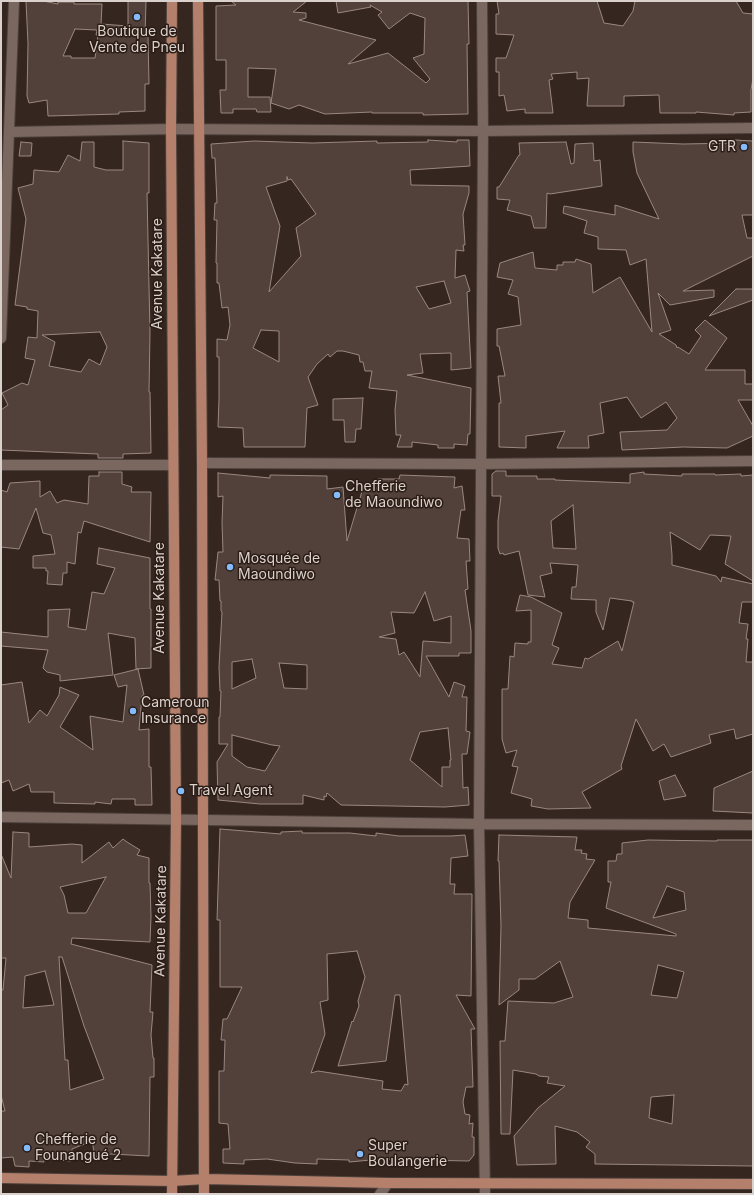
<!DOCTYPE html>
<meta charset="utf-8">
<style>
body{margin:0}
#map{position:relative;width:754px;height:1195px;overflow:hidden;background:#352620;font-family:Inter,sans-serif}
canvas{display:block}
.frame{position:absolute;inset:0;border:2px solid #dad0cc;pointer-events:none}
</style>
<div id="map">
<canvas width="754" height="1195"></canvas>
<div class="frame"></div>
</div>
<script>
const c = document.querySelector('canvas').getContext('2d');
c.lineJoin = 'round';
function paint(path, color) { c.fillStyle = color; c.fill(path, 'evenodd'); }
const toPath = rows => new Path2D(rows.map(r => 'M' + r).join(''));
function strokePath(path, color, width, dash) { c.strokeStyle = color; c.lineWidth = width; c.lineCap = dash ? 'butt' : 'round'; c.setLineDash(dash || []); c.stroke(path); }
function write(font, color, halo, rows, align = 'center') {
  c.font = font + ' Inter,sans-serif'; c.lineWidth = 3; c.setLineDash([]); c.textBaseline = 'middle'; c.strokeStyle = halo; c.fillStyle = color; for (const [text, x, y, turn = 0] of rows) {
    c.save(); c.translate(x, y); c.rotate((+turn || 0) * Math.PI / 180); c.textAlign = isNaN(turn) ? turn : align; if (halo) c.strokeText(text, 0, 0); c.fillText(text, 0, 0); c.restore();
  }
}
const building = toPath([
 [26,1,43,1,58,4,58,2,74,2,74,4,102,4,101,24,128,26,128,1,146,1,145,37,148,37,149,84,145,84,145,111,119,112,119,114,48,116,47,100,29,103,27,96,28,44,26,1],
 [75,29,97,30,96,35,98,35,95,58,71,58,71,56,63,56,75,29],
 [231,1,307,1,293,12,306,13,306,18,299,20,376,40,348,64,388,53,426,83,430,79,413,58,424,54,425,18,410,13,389,29,378,15,382,12,370,5,371,7,338,13,336,1,468,1,469,44,467,44,468,114,423,115,423,113,372,113,372,112,325,114,299,105,289,109,271,103,276,69,248,68,248,97,270,97,271,112,257,112,256,109,233,109,233,113,221,113,220,90,226,90,226,60,216,60,216,6,236,5,231,1],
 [497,1,597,1,604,23,623,26,633,11,635,1,736,1,743,13,753,14,753,78,751,90,751,112,734,113,734,115,696,112,696,113,660,113,659,95,624,96,624,106,587,106,589,78,577,79,577,72,551,74,553,79,549,80,553,113,525,113,525,109,507,111,504,95,499,96,499,72,496,72,496,58,506,58,514,35,496,34,496,14,499,14,497,1],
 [428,140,457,142,457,140,469,140,470,166,410,170,411,185,469,186,469,193,463,214,465,245,463,245,464,251,456,250,455,278,465,275,470,291,467,292,471,368,451,370,451,353,420,354,423,373,407,375,471,388,470,434,468,434,467,445,454,444,454,448,438,448,438,445,412,442,412,447,397,447,401,435,396,435,395,410,397,391,369,388,372,371,365,371,363,362,360,362,359,355,343,351,337,351,330,357,328,354,317,364,308,377,318,405,307,408,305,447,244,447,243,428,218,427,219,399,219,357,217,357,217,339,227,340,230,325,228,307,222,308,219,283,217,283,217,263,216,263,217,220,214,220,215,203,217,203,215,158,212,158,211,144,254,141,312,143,377,141,377,143,428,142,428,140],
 [287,177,288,180,291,179,316,214,296,228,301,256,269,292,280,226,266,187,287,181,287,177],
 [444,281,451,303,429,309,416,287,444,281],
 [261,330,279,331,279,362,253,348,261,330],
 [735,140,753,141,753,215,742,215,747,238,753,238,753,256,683,291,714,290,714,297,670,305,658,293,671,330,659,334,676,345,677,348,678,347,689,354,701,336,695,330,705,320,727,338,705,370,745,370,745,384,753,384,753,400,738,400,753,426,753,436,727,448,683,447,622,450,620,432,667,430,677,418,666,402,641,418,627,397,600,403,604,433,588,436,589,448,557,448,565,431,526,436,526,448,499,447,499,403,501,403,498,376,505,376,499,346,497,346,497,329,521,325,518,297,508,294,513,280,497,277,500,263,533,252,535,268,557,270,557,265,563,265,563,262,575,262,576,259,591,264,593,293,620,277,652,332,646,259,630,265,626,250,598,249,598,237,584,233,587,221,563,213,564,206,615,215,615,205,659,219,637,173,633,152,633,142,683,144,735,143,735,140],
 [123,141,149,143,149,193,147,193,150,332,149,392,150,392,151,453,123,454,123,458,98,458,98,454,1,450,1,410,8,405,2,393,22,383,28,385,35,360,25,358,28,337,37,338,38,311,27,309,27,307,15,305,26,219,18,188,33,184,34,170,59,172,68,155,80,161,82,142,94,142,94,167,106,170,123,170,123,141],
 [100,332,107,347,100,365,89,359,81,372,49,366,55,342,42,335,100,332],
 [21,142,32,143,31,156,19,156,21,142],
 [566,142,571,164,574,163,575,144,593,143,594,161,600,160,602,186,550,194,547,193,546,228,534,228,531,216,507,210,510,200,497,199,497,187,499,187,519,155,520,155,519,143,566,142],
 [736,289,753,289,753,300,709,316,736,289],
 [363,398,361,429,356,429,355,442,345,442,344,420,333,420,333,399,363,398],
 [496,471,506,471,506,476,537,476,537,479,555,479,555,480,630,483,630,474,644,472,644,474,682,476,682,474,715,474,715,475,741,474,741,476,753,475,753,581,725,564,731,536,710,535,700,550,670,532,672,555,672,565,716,576,721,582,722,577,753,584,753,602,742,602,739,623,748,624,746,639,748,639,746,662,753,662,753,734,736,739,734,729,709,735,711,743,671,757,664,744,653,751,636,719,621,766,622,769,582,792,591,808,548,809,531,806,532,799,511,793,518,767,512,766,517,750,506,753,502,739,502,689,508,689,510,656,514,657,515,643,528,644,528,642,531,642,531,610,516,611,520,595,531,597,562,613,552,645,559,648,552,664,582,668,585,658,588,659,618,641,622,651,634,602,632,602,632,601,610,598,603,630,596,612,596,600,571,599,572,587,576,587,578,565,550,563,552,573,540,576,545,597,528,595,519,551,504,555,503,553,500,554,498,548,498,521,501,496,492,496,492,474,496,471],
 [573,505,576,549,553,548,551,521,573,505],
 [99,472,122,472,122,484,132,487,131,492,151,492,150,542,84,521,81,533,78,532,75,564,67,562,67,573,63,573,62,585,47,584,48,571,46,571,46,568,33,568,33,556,55,554,51,535,43,533,36,508,19,549,1,547,1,490,7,492,10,483,40,481,40,497,50,491,57,503,64,500,88,504,89,476,99,476,99,472],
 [218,473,270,478,270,475,327,476,327,489,343,487,347,541,363,488,374,491,375,488,378,488,378,479,399,479,400,475,455,477,454,488,462,486,465,510,461,510,457,538,469,539,470,561,466,561,468,589,465,590,471,631,471,653,459,653,459,656,426,656,449,697,454,682,465,686,462,697,467,697,466,731,470,732,467,754,462,754,463,788,468,787,469,805,445,807,341,805,327,793,326,797,324,796,324,800,303,795,303,804,260,804,218,800,217,762,228,744,219,744,219,717,220,717,221,691,220,691,219,667,222,612,221,611,221,601,220,601,219,580,215,580,218,552,223,552,222,523,223,496,218,497,218,473],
 [425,592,434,621,451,616,451,643,423,641,420,677,404,652,399,655,396,639,379,637,395,633,391,612,414,613,425,592],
 [252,659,256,678,232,689,232,662,252,659],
 [279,663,307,665,307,689,284,688,279,663],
 [448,728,451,760,450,760,450,767,442,767,442,787,410,760,420,732,448,728],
 [232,735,272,745,280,746,265,771,247,767,232,756,232,735],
 [99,548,150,558,150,609,151,609,151,668,136,669,135,638,108,633,113,675,60,681,60,675,47,672,43,668,48,650,1,646,1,632,48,637,48,610,70,609,68,627,86,630,92,592,104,594,115,568,97,564,99,548],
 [138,669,144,695,142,696,139,730,149,729,149,767,151,767,152,805,135,805,135,799,112,799,111,804,95,802,95,804,54,803,54,792,31,792,29,784,13,791,9,780,1,783,1,685,22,682,29,723,40,710,47,716,59,695,60,687,79,695,60,727,93,750,90,716,123,722,127,685,118,687,114,675,138,669],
 [753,771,753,813,713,811,714,788,753,771],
 [675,775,686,796,664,800,659,781,675,775],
 [220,829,281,834,281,832,302,831,302,833,350,833,376,836,376,833,399,836,451,836,465,835,468,856,451,858,450,884,455,884,454,894,472,894,471,996,456,995,475,1029,471,1029,473,1087,466,1087,463,1102,465,1114,470,1115,469,1124,473,1123,472,1137,474,1137,474,1155,469,1161,371,1159,371,1160,349,1162,349,1160,317,1159,317,1164,295,1163,267,1159,244,1160,244,1164,223,1163,223,1149,230,1149,228,1124,219,1123,219,1071,224,1071,225,1040,221,1040,223,1019,227,1019,242,987,220,987,220,920,217,920,220,829],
 [357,951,365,977,358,1001,359,1006,353,1022,352,1021,338,1066,386,1061,395,995,400,995,408,1085,405,1084,401,1091,382,1089,383,1081,318,1071,311,1073,325,1034,320,1002,328,1000,327,954,357,951],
 [13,832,29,833,29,847,72,844,82,845,82,863,109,842,113,848,123,839,127,842,140,850,137,855,149,858,149,883,150,883,151,916,150,942,72,938,71,944,152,965,150,1012,153,1012,151,1035,153,1058,154,1058,154,1077,150,1077,149,1156,111,1154,95,1157,92,1141,72,1149,71,1161,44,1159,44,1162,29,1161,29,1167,15,1166,13,1157,1,1158,1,1111,5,1111,1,1095,1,990,3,990,6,958,1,958,1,854,11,878,13,832],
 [106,877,86,913,68,913,64,895,60,887,106,877],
 [59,957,62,957,84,1026,104,1079,70,1090,68,1060,65,1060,59,957],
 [45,971,54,1005,23,1008,25,976,45,971],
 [499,835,577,837,575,850,582,850,581,853,587,854,586,859,595,860,570,902,568,918,588,920,588,928,676,936,676,934,606,908,611,882,608,882,608,861,616,861,617,854,622,854,622,843,648,840,717,841,717,840,753,840,753,1166,595,1164,595,1154,586,1147,590,1142,577,1132,555,1126,556,1164,517,1165,514,1136,538,1108,565,1086,547,1083,549,1077,539,1076,536,1074,513,1070,510,1134,501,1134,500,1041,505,1041,508,1001,554,1003,573,997,560,961,535,979,519,979,519,990,499,1005,501,926,499,861,498,861,499,835],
 [667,886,684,892,686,910,653,918,667,886],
 [658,965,684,972,677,998,651,995,658,965],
 [674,1095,672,1124,649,1118,651,1097,674,1095]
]);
paint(building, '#52413b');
strokePath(building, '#9a8780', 1);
const minor = toPath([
 [482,1,483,131,479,824,485,1194],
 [9,132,171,129,483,131,753,128],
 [1,338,14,1],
 [202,463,480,464,753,461],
 [1,465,173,465],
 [1,817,479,824,753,825],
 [380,1194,388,1183]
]);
const major = toPath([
 [198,1,202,463,204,1194],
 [1,1178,172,1181,205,1179,388,1183,753,1184],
 [172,1194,176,820,171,129,172,1]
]);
strokePath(minor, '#4d413c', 12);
strokePath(major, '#4d413c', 12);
strokePath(minor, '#7a6760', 10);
strokePath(major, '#b5806b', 10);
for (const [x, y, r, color] of [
 [137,17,4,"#84bcfb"],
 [744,147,4,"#84bcfb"],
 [337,495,4,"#84bcfb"],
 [230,567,4,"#84bcfb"],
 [133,711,4,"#84bcfb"],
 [181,791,4,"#84bcfb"],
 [27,1148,4,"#84bcfb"],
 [360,1154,4,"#84bcfb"]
]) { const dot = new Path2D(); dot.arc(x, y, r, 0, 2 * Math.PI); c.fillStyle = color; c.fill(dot); strokePath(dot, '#2b1c16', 1.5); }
write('14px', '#dad0cc', '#2b1c16', [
 ["Boutique de",137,32,"center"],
 ["Vente de Pneu",137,48,"center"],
 ["GTR",736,147,"right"],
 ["Chefferie",345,487],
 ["de Maoundiwo",345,503],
 ["Mosquée de",238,559],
 ["Maoundiwo",238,575],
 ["Cameroun",141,703],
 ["Insurance",141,719],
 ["Travel Agent",189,791],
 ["Chefferie de",35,1140],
 ["Founangué 2",35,1156],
 ["Super",368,1146],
 ["Boulangerie",368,1162]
], 'left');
write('14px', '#dad0cc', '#2b1c16', [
 ["Avenue Kakatare",158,274,-90],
 ["Avenue Kakatare",160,598,-90],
 ["Avenue Kakatare",161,921,-89]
]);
</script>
